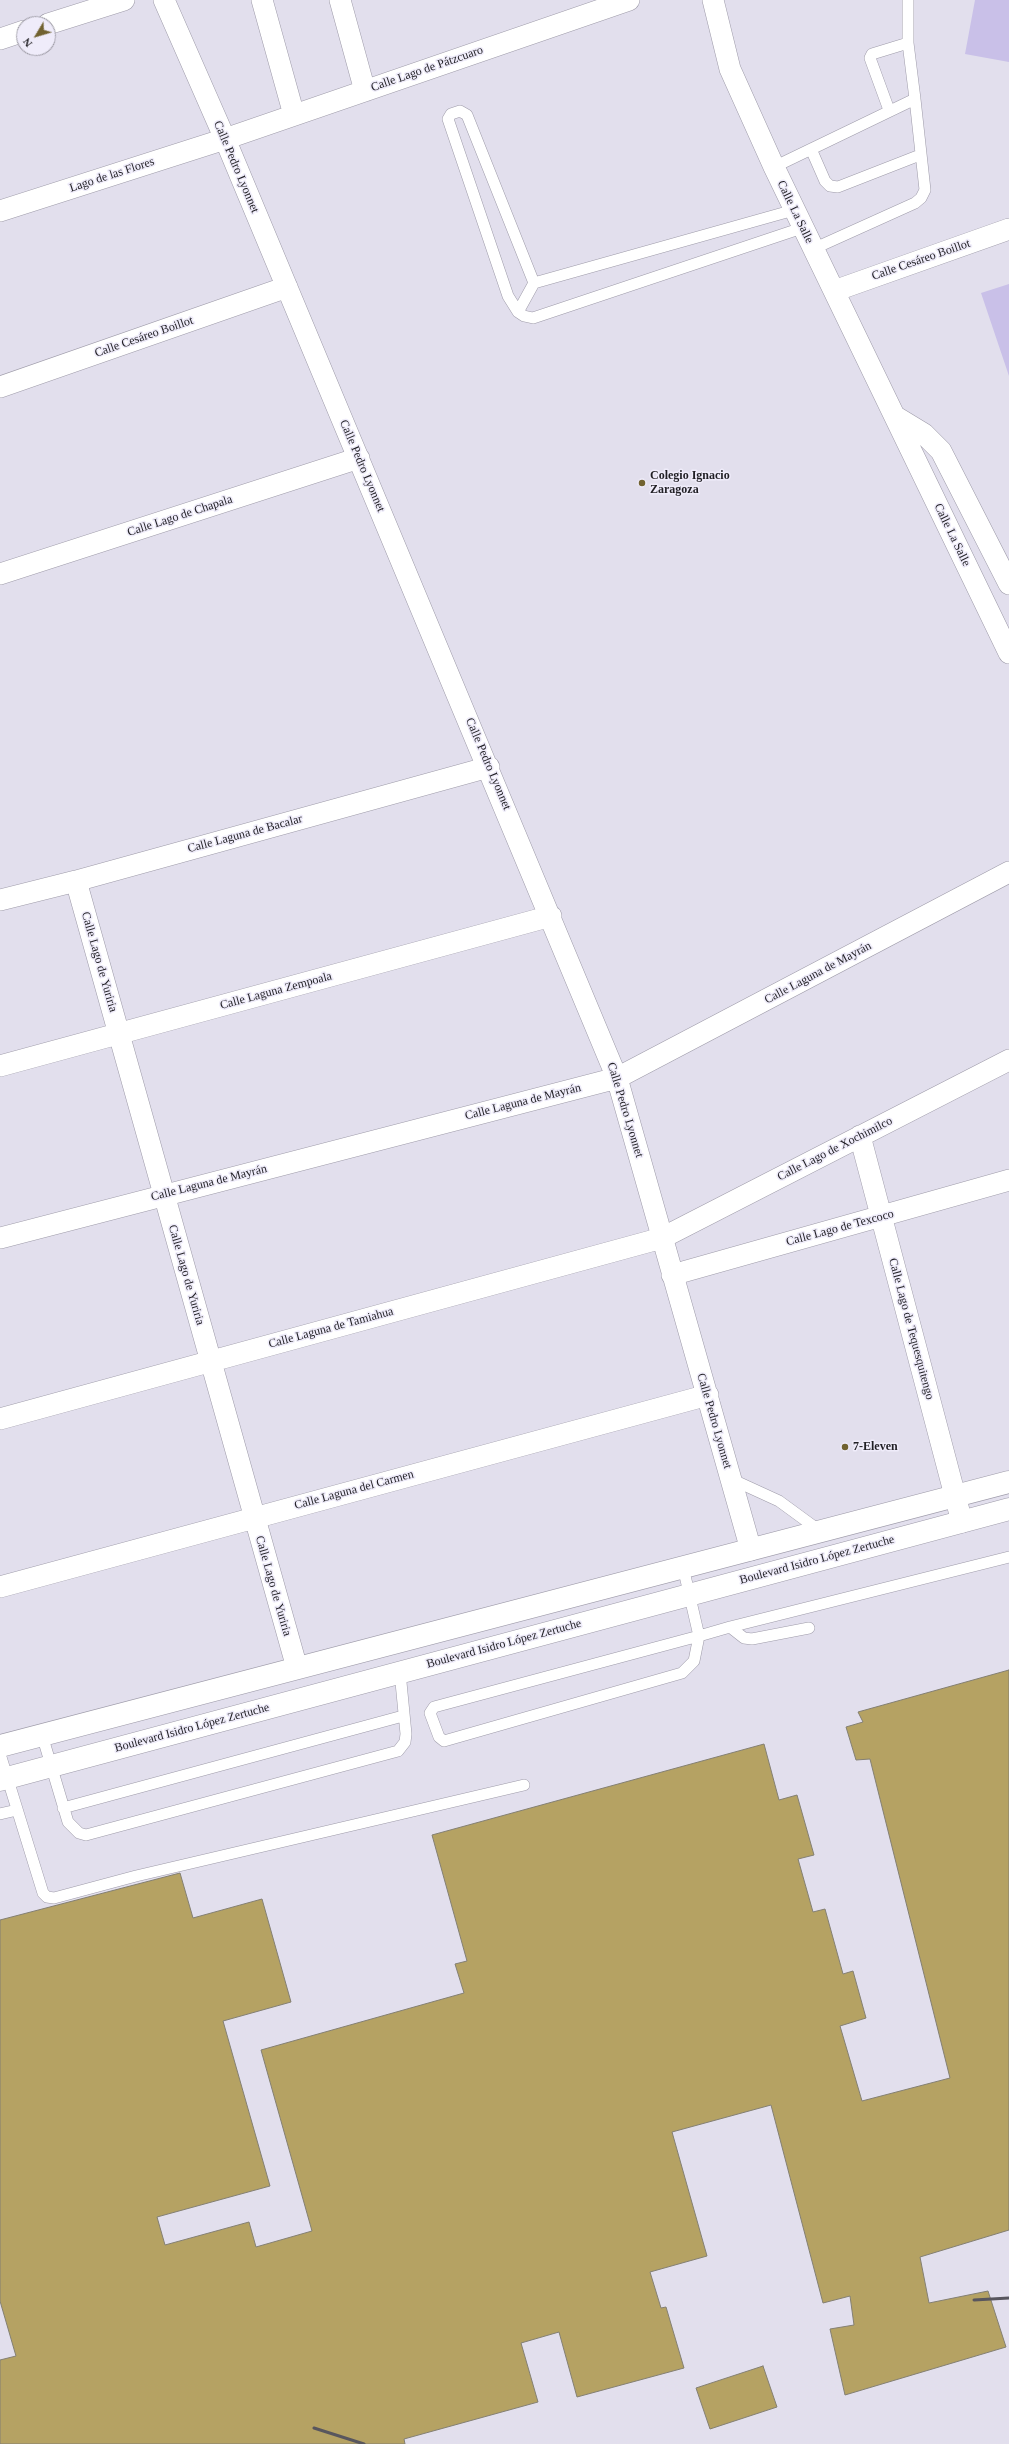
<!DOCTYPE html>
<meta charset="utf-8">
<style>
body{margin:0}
#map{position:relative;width:1009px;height:2444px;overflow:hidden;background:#e2dfed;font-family:"Times New Roman",serif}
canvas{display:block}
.north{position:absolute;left:16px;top:16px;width:40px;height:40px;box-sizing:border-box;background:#efecfa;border:1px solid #9c9aa4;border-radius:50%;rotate:232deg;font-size:11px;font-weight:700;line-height:16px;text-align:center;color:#201f24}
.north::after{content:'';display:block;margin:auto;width:14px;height:18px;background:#716230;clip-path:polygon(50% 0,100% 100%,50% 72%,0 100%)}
</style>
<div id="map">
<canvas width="1009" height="2444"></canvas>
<div class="north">N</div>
</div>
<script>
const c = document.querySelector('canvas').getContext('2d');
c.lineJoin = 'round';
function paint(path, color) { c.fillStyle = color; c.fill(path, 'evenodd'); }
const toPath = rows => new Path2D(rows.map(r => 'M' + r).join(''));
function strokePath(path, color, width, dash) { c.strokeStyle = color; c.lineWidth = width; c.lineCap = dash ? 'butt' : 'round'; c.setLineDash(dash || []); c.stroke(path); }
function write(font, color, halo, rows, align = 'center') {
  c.font = font + ' "Times New Roman",serif'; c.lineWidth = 3; c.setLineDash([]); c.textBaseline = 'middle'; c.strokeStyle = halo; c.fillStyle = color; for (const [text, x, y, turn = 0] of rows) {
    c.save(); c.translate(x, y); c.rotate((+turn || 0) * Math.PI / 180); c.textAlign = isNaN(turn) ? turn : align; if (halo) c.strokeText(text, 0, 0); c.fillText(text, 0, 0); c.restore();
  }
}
paint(toPath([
 [975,0,1009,0,1009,62,965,54],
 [1009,284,1009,376,981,293]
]), '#c9c0e8');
const building = toPath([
 [1009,1670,1009,2230,920,2257,929,2303,988,2291,1006,2347,845,2395,830,2329,854,2325,850,2296,823,2303,771,2105,672,2132,707,2256,650,2272,661,2308,666,2307,684,2368,577,2397,559,2332,521,2343,538,2402,404,2439,405,2444,0,2444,0,2360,16,2356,0,2301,0,1920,180,1873,193,1918,262,1899,291,2002,223,2021,270,2186,157,2217,165,2245,249,2222,256,2247,312,2231,261,2050,464,1993,455,1964,467,1961,432,1835,764,1744,779,1800,797,1795,814,1855,798,1859,813,1912,825,1909,843,1974,853,1971,866,2018,840,2026,862,2101,950,2078,870,1759,856,1760,846,1727,863,1722,858,1712,1009,1670],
 [763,2366,777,2407,710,2429,696,2388,763,2366]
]);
paint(building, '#b5a263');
strokePath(building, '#837f72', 1);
const lane = toPath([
 [908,0,908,43],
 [889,110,870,58,872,54,908,43,915,99],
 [811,149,825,181,830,186,838,187,920,155],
 [774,167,915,99,925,190,921,198,915,203,813,249],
 [794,210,534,283,467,115,460,111,451,114,448,119,508,296,518,312,524,316,533,318,802,228],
 [518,312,534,283],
 [731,1479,779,1501,820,1531],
 [683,1567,699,1636,694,1661,682,1673,444,1741,439,1737,430,1713,434,1707,699,1636,730,1627,1009,1557],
 [730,1627,744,1638,752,1639,809,1628],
 [42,1735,68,1822,79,1833,86,1835,398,1751,405,1742,406,1734,400,1672],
 [0,1754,43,1893,47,1897,54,1898,136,1876,524,1785],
 [63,1808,403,1716],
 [0,1814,17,1810]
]);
const street = toPath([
 [164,0,225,139,617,1078,751,1550],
 [262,0,294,115],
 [340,0,365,91],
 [713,0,730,69,774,167,1009,653],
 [48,24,124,0],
 [0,39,24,31],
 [0,211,225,139,629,0],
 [834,291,1009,229],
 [0,387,287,287],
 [896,417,924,434,941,451,1009,584],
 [0,574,359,458],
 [76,881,297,1668],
 [0,900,76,881,489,767],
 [0,1066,551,916],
 [860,1136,962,1522],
 [0,1238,617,1078,1009,872],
 [672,1275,1009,1180],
 [0,1419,662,1238,1009,1060],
 [0,1587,708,1395]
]);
const secondary = toPath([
 [0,1746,1009,1482],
 [0,1780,1009,1509]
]);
strokePath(lane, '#9e9ba9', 12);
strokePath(street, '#9e9ba9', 22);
strokePath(secondary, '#9e9ba9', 23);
strokePath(lane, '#fff', 11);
strokePath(street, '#fff', 21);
strokePath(secondary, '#fff', 22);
strokePath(toPath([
 [974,2300,1009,2298],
 [314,2428,364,2444]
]), '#58565e', 3);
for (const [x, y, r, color] of [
 [642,483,4,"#716230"],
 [845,1447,4,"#716230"]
]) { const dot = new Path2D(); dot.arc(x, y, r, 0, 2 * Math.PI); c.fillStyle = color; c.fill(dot); strokePath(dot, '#efecfa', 1.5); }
write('12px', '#201f24', '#efecfa', [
 ["Calle Lago de Pátzcuaro",427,69,-19],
 ["Calle Pedro Lyonnet",236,167,67],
 ["Lago de las Flores",112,175,-18],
 ["Calle La Salle",795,212,64],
 ["Calle Cesáreo Boillot",921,260,-19],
 ["Calle Cesáreo Boillot",144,337,-19],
 ["Calle Pedro Lyonnet",362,466,67],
 ["Calle Lago de Chapala",180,516,-18],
 ["Calle La Salle",952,535,64],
 ["Calle Pedro Lyonnet",488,764,67],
 ["Calle Laguna de Bacalar",245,834,-15],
 ["Calle Lago de Yuriria",99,962,74],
 ["Calle Laguna de Mayrán",818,973,-28],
 ["Calle Laguna Zempoala",276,991,-15],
 ["Calle Laguna de Mayrán",523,1102,-14],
 ["Calle Pedro Lyonnet",625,1110,73],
 ["Calle Lago de Xochimilco",835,1149,-27],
 ["Calle Laguna de Mayrán",209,1183,-14],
 ["Calle Lago de Texcoco",840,1228,-15],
 ["Calle Lago de Yuriria",186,1275,74],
 ["Calle Laguna de Tamiahua",331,1328,-15],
 ["Calle Lago de Tequesquitengo",911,1329,75],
 ["Calle Pedro Lyonnet",714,1421,74],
 ["Calle Laguna del Carmen",354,1490,-15],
 ["Boulevard Isidro López Zertuche",817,1560,-15],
 ["Calle Lago de Yuriria",273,1586,74],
 ["Boulevard Isidro López Zertuche",504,1644,-15],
 ["Boulevard Isidro López Zertuche",192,1728,-15]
]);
write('bold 12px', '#201f24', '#efecfa', [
 ["Colegio Ignacio",650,476],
 ["Zaragoza",650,490],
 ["7-Eleven",853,1447]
], 'left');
</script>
